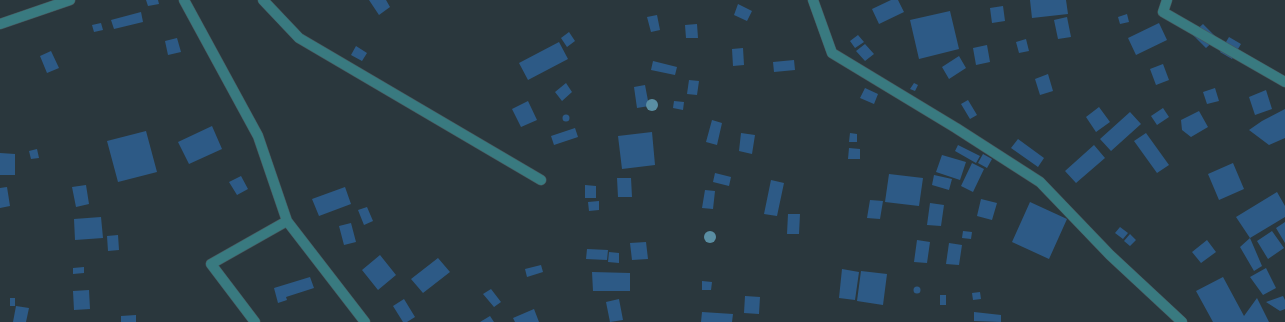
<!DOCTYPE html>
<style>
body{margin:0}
canvas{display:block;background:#2a373d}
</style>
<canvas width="1285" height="322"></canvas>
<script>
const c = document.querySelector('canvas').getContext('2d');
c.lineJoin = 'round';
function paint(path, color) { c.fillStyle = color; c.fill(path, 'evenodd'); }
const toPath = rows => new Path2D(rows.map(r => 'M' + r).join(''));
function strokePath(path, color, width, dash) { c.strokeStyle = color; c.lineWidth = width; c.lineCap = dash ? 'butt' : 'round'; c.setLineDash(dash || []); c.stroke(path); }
paint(toPath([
 [146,0,158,0,159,4,148,6],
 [369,0,386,0,390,7,379,15],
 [891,0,898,0,904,12,879,24,872,9],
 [1030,0,1066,0,1068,14,1032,18],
 [738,4,752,11,747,21,734,15],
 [1003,6,1005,21,992,23,990,8],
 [950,11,959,49,919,59,910,20],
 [141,12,143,22,114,29,111,20],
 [1127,14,1129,22,1120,24,1118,17],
 [657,15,660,30,651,32,647,17],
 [1067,17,1071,37,1058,39,1054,20],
 [101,23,103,30,94,32,92,25],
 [1159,23,1167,40,1136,55,1128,38],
 [697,24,698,38,686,38,685,25],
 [1203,24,1217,38,1206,48,1192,34],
 [569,32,575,41,567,47,561,38],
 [858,35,864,42,855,48,850,41],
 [1229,37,1241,44,1232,59,1220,52],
 [177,38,181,52,168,55,165,41],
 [1026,39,1029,51,1019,53,1016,42],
 [559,42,568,59,528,80,519,63],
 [865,44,874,54,865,61,856,51],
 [987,45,990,62,976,65,973,48],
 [356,46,367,53,362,61,351,55],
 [743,48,744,65,733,66,732,49],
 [51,51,59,68,47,73,40,56],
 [959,56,966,68,949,79,942,67],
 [794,60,795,70,774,72,773,62],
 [653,61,677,67,675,75,651,70],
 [1163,64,1169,80,1156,85,1150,69],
 [1048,74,1053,91,1040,95,1035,79],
 [689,80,699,81,697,95,687,94],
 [566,83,572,92,562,101,555,92],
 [914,83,918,85,915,91,910,89],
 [645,85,649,106,637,108,634,87],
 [865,88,878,94,874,104,860,98],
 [1215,88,1219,101,1207,104,1203,92],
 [1266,90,1272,109,1255,115,1249,97],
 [968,100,977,115,970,119,961,104],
 [528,101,537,120,521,127,512,109],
 [674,101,684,102,683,110,673,108],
 [1099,107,1110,122,1096,132,1086,117],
 [1163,108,1169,117,1157,125,1151,116],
 [1285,109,1285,138,1269,145,1249,130,1262,121],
 [1199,111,1208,127,1191,137,1182,130,1181,120],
 [1130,112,1141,124,1111,151,1100,139],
 '562.5 118a3.5 3.5 0 1 1 7 0a3.5 3.5 0 1 1-7 0Z',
 [712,120,722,123,717,145,706,142],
 [212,126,222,149,189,164,178,142],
 [575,128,578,137,554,145,551,136],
 [146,131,157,172,118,182,107,141],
 [652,132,655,165,622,169,618,136],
 [741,133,755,135,752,154,739,151],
 [850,133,857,134,857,142,849,142],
 [1146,133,1169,165,1157,173,1134,141],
 [1018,139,1044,158,1038,167,1011,148],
 [958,145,980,156,976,163,955,151],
 [1094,145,1105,158,1076,183,1065,171],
 [849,148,860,149,860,159,848,159],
 [37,149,39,158,31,159,29,151],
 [0,153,15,154,15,175,0,175],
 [983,154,992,159,987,168,978,163],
 [942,155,966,162,960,180,936,172],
 [972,163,984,169,973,192,961,186],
 [1233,163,1244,189,1219,200,1208,174],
 [715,173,731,177,729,186,713,182],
 [889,174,923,178,919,206,885,202],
 [934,175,952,179,949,190,932,185],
 [241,176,248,189,237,195,229,182],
 [617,178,631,178,632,197,618,197],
 [771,180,784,183,777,216,764,214],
 [86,185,89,204,76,207,72,187],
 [585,185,596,186,596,198,585,198],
 [7,187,10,206,0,208,0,188],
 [345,187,351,204,319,216,312,199],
 [705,190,715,191,713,209,702,208],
 [1277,192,1285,206,1285,217,1250,238,1236,217],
 [981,199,997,203,992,220,977,216],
 [870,200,883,201,880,219,867,218],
 [599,201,599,210,589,211,588,202],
 [1030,202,1067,219,1049,259,1012,242],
 [930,203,944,205,941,226,927,225],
 [367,207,373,221,364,225,358,210],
 [788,214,800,214,799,234,787,234],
 [101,217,103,238,75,240,74,219],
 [1285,222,1285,243,1276,228],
 [351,223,356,242,344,245,339,226],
 [1120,227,1128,233,1123,239,1115,233],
 [963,231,972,232,971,239,962,238],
 [1272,231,1284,248,1268,259,1257,241],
 [1130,234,1136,240,1130,246,1124,241],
 [118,235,119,250,108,251,107,236],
 [1250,238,1262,266,1254,271,1240,247],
 [917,240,930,242,927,263,914,262],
 [1207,240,1216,252,1201,263,1192,252],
 [646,242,648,259,632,260,630,243],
 [949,243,962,245,959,265,946,264],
 [587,249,608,250,607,260,586,259],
 [609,252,619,253,619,263,608,262],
 [380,255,396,275,378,290,362,270],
 [438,258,450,272,423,293,411,279],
 [541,265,543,272,527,277,525,269],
 [84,267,84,273,73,274,73,268],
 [1266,268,1276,288,1263,295,1250,277],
 [842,269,859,272,855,300,839,298],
 [861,271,887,274,883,305,857,301],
 [592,272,630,273,630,291,593,291],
 [310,277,314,288,286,297,287,300,278,303,274,288],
 [1223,277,1244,316,1257,298,1269,322,1213,322,1196,291],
 [702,281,712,282,711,290,702,290],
 '913.5 290a3.5 3.5 0 1 1 7 0a3.5 3.5 0 1 1-7 0Z',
 [491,289,501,302,494,307,483,294],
 [89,290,90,309,74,310,73,291],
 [980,292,981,299,973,300,972,293],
 [940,295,946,295,946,305,940,305],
 [745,296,760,297,759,314,744,313],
 [1283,296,1285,300,1285,309,1280,311,1266,302],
 [10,298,15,298,15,306,10,306],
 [404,299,415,317,407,322,403,322,393,306],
 [619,299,623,320,610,322,606,302],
 [16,306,29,308,26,322,13,322],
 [534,309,539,322,515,322,513,318],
 [702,312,733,314,732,322,701,322],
 [974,312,1001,315,1001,322,974,321],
 [136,315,136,322,121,322,121,316],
 [490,316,494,322,480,322]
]), '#2d5a86');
const minor = toPath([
 [184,0,258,136,287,221,365,322],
 [263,0,299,38,541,180],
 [813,0,832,53,956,128,1040,182,1110,255,1182,322],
 [1167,0,1163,12,1285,82],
 [0,24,70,0],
 [255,322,211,264,287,221]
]);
strokePath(minor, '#49555b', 11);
strokePath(minor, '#397a80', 10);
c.fillStyle = '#5a8ea3';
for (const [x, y] of [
 [652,105],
 [710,237]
]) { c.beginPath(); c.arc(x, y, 6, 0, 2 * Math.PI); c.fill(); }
</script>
